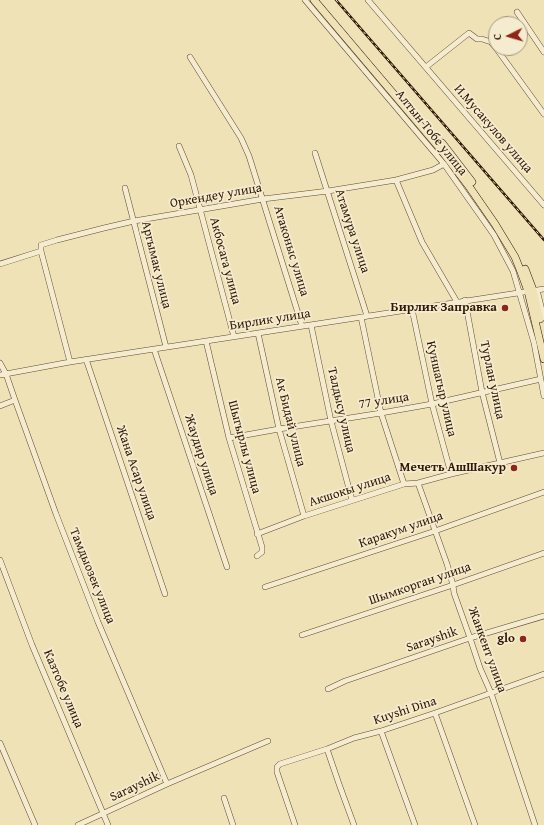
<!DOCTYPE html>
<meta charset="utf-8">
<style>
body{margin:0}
#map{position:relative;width:544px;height:825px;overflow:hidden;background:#efe2b7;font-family:"Gentium Book Plus",serif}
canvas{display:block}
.north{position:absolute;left:488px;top:16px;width:40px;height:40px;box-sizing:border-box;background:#f5ecd0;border:1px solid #a6977e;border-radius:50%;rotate:265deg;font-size:11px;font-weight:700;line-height:16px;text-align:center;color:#301804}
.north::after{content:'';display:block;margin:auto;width:14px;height:18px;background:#8f2418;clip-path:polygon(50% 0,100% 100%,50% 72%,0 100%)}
</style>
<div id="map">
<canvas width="544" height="825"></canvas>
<div class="north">С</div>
</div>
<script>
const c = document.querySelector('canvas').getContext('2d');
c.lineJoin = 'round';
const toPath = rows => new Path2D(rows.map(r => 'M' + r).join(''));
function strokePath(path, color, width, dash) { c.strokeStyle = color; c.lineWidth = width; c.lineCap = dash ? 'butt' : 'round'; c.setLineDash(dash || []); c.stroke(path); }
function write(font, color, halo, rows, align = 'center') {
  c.font = font + ' "Gentium Book Plus",serif'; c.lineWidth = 3.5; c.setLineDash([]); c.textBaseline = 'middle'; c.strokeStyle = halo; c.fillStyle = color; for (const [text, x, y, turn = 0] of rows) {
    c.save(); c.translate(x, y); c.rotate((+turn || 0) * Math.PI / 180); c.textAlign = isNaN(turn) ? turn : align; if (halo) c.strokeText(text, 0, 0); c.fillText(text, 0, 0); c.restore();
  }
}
const minor = toPath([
 [305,0,444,164,494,235,513,271,534,343,544,396],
 [368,0,544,205],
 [517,12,544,52],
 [496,48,544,114],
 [190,57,241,138,249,156,302,326],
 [426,67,469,33,477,39,482,39,491,42,496,48],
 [179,146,191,175,234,337],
 [315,153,367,316],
 [396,180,422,242,457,302],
 [125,188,166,347],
 [41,251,70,362],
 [0,264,41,251,41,245,57,240,104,228,134,221,263,199,328,191,396,180,433,170,444,164],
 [537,290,544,318],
 [465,300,482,392,500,463],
 [412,309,432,404,451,474],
 [361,317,381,413,404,484],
 [311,325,331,421,352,500],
 [258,333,279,429,304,516],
 [206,341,229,438,262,547,262,552,257,556],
 [154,349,227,567],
 [86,359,165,594],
 [0,363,6,374,15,400,56,514,98,622,167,784],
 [0,375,70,362,544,289],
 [0,406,15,400],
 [229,438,279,429,381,413,432,404,541,379],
 [418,483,447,564,453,585,454,593,470,638,480,668,491,693,535,825],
 [257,534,304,516,404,484,418,483,451,474,544,453],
 [0,560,32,645,108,825],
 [265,587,435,531,544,492],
 [302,635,453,585,544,553],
 [328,689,345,681,470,638,544,616],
 [435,713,475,825],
 [381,731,415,825],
 [0,743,35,825],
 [327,749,339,784,354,825],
 [224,798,233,825],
 [78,825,167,784,268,741],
 [295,825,277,772,277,767,280,764,327,749,354,738,381,731,435,713,544,674]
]);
const highway = toPath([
 [314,0,442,151,468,185,495,224,515,257,521,272,528,291,544,359],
 [442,143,472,182],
 [525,269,533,290,540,319]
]);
strokePath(minor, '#604a31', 6);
strokePath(highway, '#301804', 8);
strokePath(minor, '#f5ecd0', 5);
strokePath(highway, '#efe2b7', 7);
const rail = toPath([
 [336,0,544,240]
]);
strokePath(rail, '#301804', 2.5);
strokePath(rail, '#f5ecd0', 1, [3]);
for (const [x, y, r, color] of [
 [505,308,4,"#8f2418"],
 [514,468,4,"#8f2418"],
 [523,639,4,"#8f2418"]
]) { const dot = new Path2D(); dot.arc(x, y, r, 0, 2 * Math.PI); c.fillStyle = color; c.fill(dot); strokePath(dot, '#f5ecd0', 1.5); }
write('13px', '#301804', '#f5ecd0', [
 ["И.Мусакулов улица",493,129,49],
 ["Алтын Тобе улица",431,133,51],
 ["Оркендеу улица",216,196,-10],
 ["Атамура улица",352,231,72],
 ["Атаконыс улица",291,251,73],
 ["Акбосага улица",225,261,75],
 ["Аргымак улица",156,265,76],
 ["Бирлик улица",270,320,-9],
 ["Турлан улица",492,380,78],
 ["Куншагыр улица",441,389,77],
 ["77 улица",384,401,-9],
 ["Талдысу улица",341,410,77],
 ["Ак Бидай улица",290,422,76],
 ["Шыгырлы улица",244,447,75],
 ["Жаудир улица",201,455,72],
 ["Жана Асар улица",136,473,71],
 ["Акшокы улица",350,490,-18],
 ["Каракум улица",401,530,-19],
 ["Тамдыозек улица",92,576,68],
 ["Шымкорган улица",420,584,-19],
 ["Sarayshik",432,640,-19],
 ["Жанкент улица",487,650,70],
 ["Казтобе улица",63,689,67],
 ["Kuyshi Dina",405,711,-18],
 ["Sarayshik",135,787,-25]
]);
write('bold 13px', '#301804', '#f5ecd0', [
 ["Бирлик Заправка",497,308],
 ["Мечеть АшШакур",506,468],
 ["glo",515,639]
], 'right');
</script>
